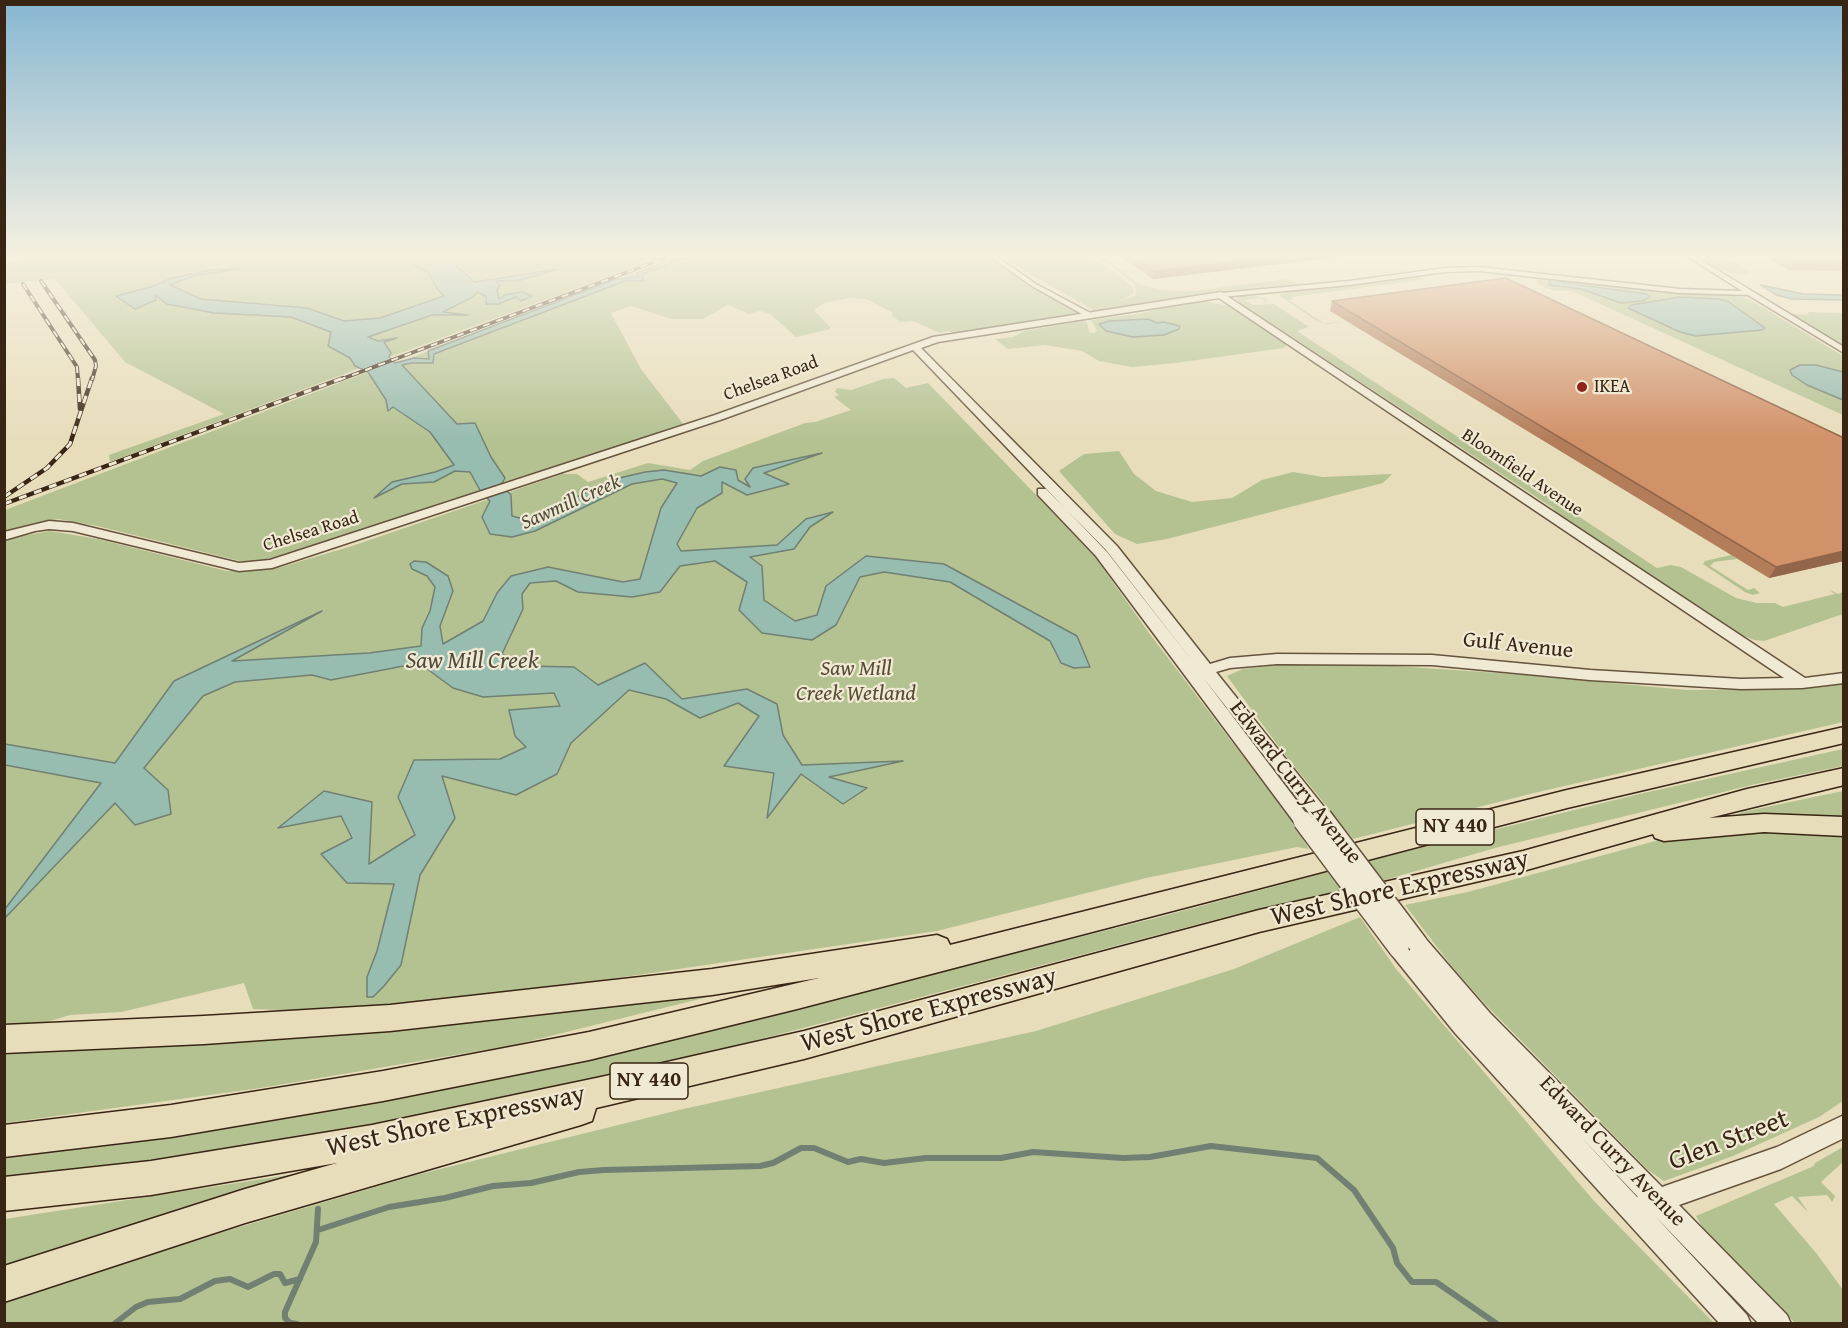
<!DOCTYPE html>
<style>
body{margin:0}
#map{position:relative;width:1848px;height:1328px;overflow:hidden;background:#e8ddbb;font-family:"Gentium Book Plus",serif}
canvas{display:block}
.frame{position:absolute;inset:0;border:6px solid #392514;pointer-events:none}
</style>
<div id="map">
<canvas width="1848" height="1328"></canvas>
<div class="frame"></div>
</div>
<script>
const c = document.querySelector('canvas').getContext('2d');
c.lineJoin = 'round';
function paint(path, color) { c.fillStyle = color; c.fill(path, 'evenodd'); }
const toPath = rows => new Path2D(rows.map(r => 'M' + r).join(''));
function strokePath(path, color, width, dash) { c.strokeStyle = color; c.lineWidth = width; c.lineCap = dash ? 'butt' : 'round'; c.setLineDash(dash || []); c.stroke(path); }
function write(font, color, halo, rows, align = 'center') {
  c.font = font + ' "Gentium Book Plus",serif'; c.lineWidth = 4.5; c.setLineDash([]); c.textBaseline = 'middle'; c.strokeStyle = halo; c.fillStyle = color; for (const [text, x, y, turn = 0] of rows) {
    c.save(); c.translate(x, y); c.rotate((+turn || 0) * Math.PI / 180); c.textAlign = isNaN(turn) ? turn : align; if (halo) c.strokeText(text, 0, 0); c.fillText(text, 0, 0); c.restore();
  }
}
paint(toPath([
 [42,254,670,254,390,357,355,366,360,368,110,462,109,455,224,414,125,362,55,279,5,284,5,263],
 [685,254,986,254,1026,284,1074,309,1079,314,954,333,948,331,940,333,913,321,901,322,892,316,893,313,866,299,849,298,824,303,814,310,830,327,830,329,796,337,770,314,760,311,749,314,728,305,703,319,671,319,631,306,611,313,641,369,684,425,504,482,501,485,501,482,394,364],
 [1001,254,1057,254,1099,261,1132,286,1134,293,1120,301,1136,295,1135,285,1112,266,1088,254,1100,255,1140,284,1161,290,1192,291,1287,279,1299,284,1214,292,1097,312,1024,271],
 [1700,254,1707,254,1717,260,1735,261,1753,273,1744,275,1723,271,1702,259,1707,258],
 [1416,276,1427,281,1423,280,1291,297,1293,300,1289,300,1323,323,1342,322,1328,324,1318,322,1279,295,1289,290,1365,284],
 [1553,277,1663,291,1732,295,1749,299,1843,356,1843,372,1816,365,1800,365,1791,370,1792,375,1807,385,1843,400,1843,415,1572,291,1553,291,1538,284,1536,280,1539,278],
 [1549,279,1646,294,1650,297,1642,301,1621,303,1581,289,1549,285],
 [1680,297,1719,299,1730,302,1765,328,1696,336,1679,332,1629,308,1632,305],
 [1240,295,1251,295,1267,299,1268,301,1266,302,1260,298,1244,300,1253,305,1274,304,1297,319,1309,327,1297,331,1657,568,1671,565,1681,567,1736,598,1757,603,1775,603,1783,607,1835,594,1828,589,1838,594,1843,592,1843,614,1764,641,1754,640,1735,632,1556,513,1553,508,1240,303,1236,299],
 [1198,300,1230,306,1287,345,1284,348,1175,363,1132,367,1099,361,1082,351,1045,345,1008,349,995,339,1013,337,1024,331,1082,321,1087,322,1089,332,1094,333,1097,331,1091,320,1138,314],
 [1148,319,1157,323,1164,322,1151,334,1140,336,1112,333,1101,327,1109,321],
 [1808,312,1843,313,1843,347,1791,314,1809,315],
 [368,372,435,431,470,472,481,492,452,499,306,549,271,559,244,562,97,526,58,519,5,533,5,510],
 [894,378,906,388,928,383,1093,554,1149,633,1305,838,1303,839,1309,849,1297,847,1146,878,937,931,488,997,306,1011,253,1009,244,983,121,1012,70,1015,34,1026,5,1027,4,542,15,537,50,531,98,539,227,571,281,567,352,546,562,474,577,474,588,482,648,463,690,470,703,461,805,423,815,422,851,410,834,397,839,395,835,392,837,388,851,390,883,379],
 [1119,451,1134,474,1156,491,1192,502,1232,498,1262,480,1293,472,1323,477,1392,474,1383,483,1167,539,1137,544,1115,534,1059,471,1084,454],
 [1731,555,1737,559,1714,562,1710,566,1748,590,1754,588,1760,593,1753,595,1745,592,1703,564,1705,561],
 [1352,663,1513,674,1687,690,1788,689,1843,683,1843,722,1534,793,1353,839,1282,751,1227,676,1243,669,1271,666],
 [1843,749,1843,766,1756,784,1495,848,1330,896,1237,914,689,1058,363,1131,152,1163,5,1177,4,1156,558,1066,1152,919,1380,858,1639,794],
 [1843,791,1843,819,1738,814,1742,812],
 [1739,829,1843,833,1843,1101,1819,1117,1733,1156,1664,1181,1648,1170,1485,1004,1453,968,1405,905,1468,892,1659,840],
 [1360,917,1396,969,1594,1201,1714,1323,5,1324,4,1299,124,1261,416,1175,679,1110,1036,1031,1234,969],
 [744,988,514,1045,261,1088,5,1123,5,1050],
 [1843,1147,1843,1162,1821,1182,1835,1196,1832,1202,1827,1195,1798,1197,1808,1212,1792,1196,1774,1204,1817,1254,1843,1290,1843,1323,1795,1323,1704,1230,1696,1216,1814,1166,1815,1163],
 [333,1168,5,1276,5,1219]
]), '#b4c292');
const water = toPath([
 [391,254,435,254,445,257,475,282,558,269,517,281,496,281,500,285,497,290,499,299,505,295,522,292,532,296,521,301,516,297,498,304,486,304,486,297,478,292,471,298,443,312,468,315,432,315,368,337,378,341,397,338,384,342,391,353,389,357,395,363,414,358,429,359,428,351,616,279,639,277,637,273,688,254,696,254,643,274,643,281,625,281,434,354,433,363,412,363,402,365,457,424,475,423,491,457,505,478,501,485,511,495,512,516,527,520,615,479,645,472,664,470,701,476,720,467,736,470,738,480,750,487,745,479,753,468,822,453,764,473,789,484,747,495,722,482,722,493,697,508,677,544,681,551,777,545,806,519,833,512,810,527,794,549,750,557,762,566,764,600,795,621,817,615,826,586,866,556,944,564,1077,636,1090,667,1074,668,1061,663,1050,641,950,582,884,572,860,577,836,625,812,640,762,633,739,610,747,582,715,561,680,566,660,592,632,597,578,592,556,581,530,583,522,594,523,609,502,654,525,666,574,667,598,685,645,663,682,699,747,689,777,704,783,735,802,765,903,761,829,777,867,788,843,804,801,774,767,818,774,773,724,766,759,716,738,703,700,718,666,699,629,690,571,743,557,774,516,795,442,776,455,818,420,875,401,965,384,986,373,997,367,997,367,977,377,951,394,884,347,883,321,854,352,838,341,816,278,828,324,791,372,802,369,864,415,835,398,797,414,760,500,759,526,747,515,736,509,710,560,706,554,693,483,697,453,688,419,663,331,680,312,675,235,682,203,696,144,768,168,790,171,814,135,825,115,803,5,918,5,909,101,783,5,765,5,744,115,763,174,681,322,611,232,661,369,653,421,646,422,628,430,611,435,587,427,576,412,569,410,564,414,561,426,562,448,576,453,591,440,626,443,644,483,621,497,593,511,576,548,567,623,582,640,579,661,508,677,483,662,479,632,484,535,531,512,537,490,534,482,517,490,501,481,492,470,472,455,471,434,482,402,484,374,498,392,482,435,472,454,465,430,432,393,407,388,411,386,400,368,372,355,366,350,358,328,346,331,332,291,317,214,313,167,304,155,295,156,300,135,309,116,296,154,286,172,278,212,270,239,269,193,276,170,285,201,299,307,308,344,321,380,318,444,296,436,287,428,272,406,261,392,263,399,257,391,254],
 [1552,278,1566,283,1646,294,1650,297,1642,301,1621,303,1581,289,1548,285,1551,283,1548,279,1552,278],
 [1761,285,1803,294,1843,295,1843,300,1792,299,1776,295,1761,285],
 [1680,297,1719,299,1729,302,1765,328,1762,330,1696,336,1680,332,1628,308,1632,305,1680,297],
 [1148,319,1157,323,1164,322,1180,326,1179,329,1164,335,1133,337,1106,331,1099,324,1109,321,1148,319],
 [1800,365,1816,365,1843,372,1843,400,1807,385,1792,375,1790,370,1800,365]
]);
paint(water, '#97bcb0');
strokePath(water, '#718072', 1.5);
strokePath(toPath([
 [318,1230,389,1207,445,1198,493,1186,531,1183,579,1172,604,1170,760,1166,773,1163,801,1148,814,1148,848,1162,861,1159,884,1163,926,1158,1001,1158,1033,1152,1123,1158,1150,1157,1211,1146,1317,1158,1354,1190,1393,1248,1397,1263,1412,1282,1436,1282,1497,1324],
 [114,1324,136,1307,148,1302,180,1299,215,1281,230,1279,248,1287,274,1274,280,1274,285,1283,300,1279],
 [297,1324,290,1323,285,1318,285,1312,316,1242,318,1209]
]), '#718072', 6);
const minor = toPath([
 [986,254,993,254,1036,284,1096,316,1089,318,1032,286,986,254],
 [1684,254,1691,254,1844,347,1844,353,1748,295,1680,293,1479,271,1445,272,1349,285,1221,297,1218,295,1221,293,1349,281,1445,268,1479,267,1680,289,1742,291,1684,254]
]);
const tertiary = toPath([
 [1221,292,1805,678,1844,673,1844,683,1802,688,1741,689,1590,680,1432,665,1277,664,1230,668,1216,672,1328,812,1331,817,1328,822,1322,824,1316,822,1202,676,1312,821,1309,826,1303,828,1297,826,1096,556,1038,495,1038,489,1046,489,1106,550,1197,667,1107,552,913,350,723,419,272,568,239,571,73,531,49,529,35,531,4,540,4,532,49,521,73,523,239,563,270,560,715,415,933,337,1221,292],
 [1219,298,1784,678,1741,679,1590,670,1432,655,1277,654,1230,658,1210,664,1117,546,921,348,938,342,1219,298],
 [1418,936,1425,938,1490,1013,1662,1187,1777,1147,1844,1115,1844,1138,1781,1169,1679,1205,1787,1315,1791,1324,1759,1324,1654,1215,1747,1315,1751,1324,1720,1324,1455,1033,1392,955,1389,949,1392,943,1399,940,1410,947,1408,944,1411,938,1418,936],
 [1580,1136,1638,1197,1637,1197,1580,1136]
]);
const motorway = toPath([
 [1844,727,1844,743,1567,808,797,1009,589,1060,383,1101,171,1137,4,1157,4,1125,171,1105,383,1071,589,1032,819,978,712,995,390,1031,204,1044,4,1053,4,1025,204,1016,390,1005,712,969,937,935,947,939,950,945,1567,790,1844,727],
 [1844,768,1844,785,1709,818,1764,814,1844,817,1844,836,1764,832,1664,841,1655,838,1653,834,1523,871,1259,932,804,1059,596,1108,592,1121,581,1125,245,1223,4,1302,4,1266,245,1189,337,1163,151,1195,4,1211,4,1177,151,1161,372,1125,601,1077,804,1031,1259,910,1523,851,1747,789,1844,768]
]);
strokePath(minor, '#65533e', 3);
strokePath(tertiary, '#65533e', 3);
strokePath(motorway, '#392514', 3);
paint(minor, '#f0e9d3');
paint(tertiary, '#f0e9d3');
paint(motorway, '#e8ddbb');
const railFar1 = toPath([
 [41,281,95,360,96,366,92,380],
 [23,284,77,367,78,380],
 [339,380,676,254]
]);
const rail = toPath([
 [78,378,80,409],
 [4,497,47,468,70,444,92,378],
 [4,504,343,378]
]);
strokePath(railFar1, '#392514', 4);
strokePath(rail, '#392514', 4.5);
strokePath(railFar1, '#f0e9d3', 2, [7]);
strokePath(rail, '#f0e9d3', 3, [8]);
const tertiaryBridge = toPath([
 [1322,817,1418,944],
 [1303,821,1399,949]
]);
strokePath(tertiaryBridge, '#65533e', 22, []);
strokePath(tertiaryBridge, '#f0e9d3', 19);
paint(toPath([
 [1117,254,1363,254,1153,279],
 [1761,254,1844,254,1844,271,1789,270],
 [1332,301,1844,561,1769,578,1330,311]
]), '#b47d5a');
paint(toPath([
 [1295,254,1363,254,1153,279,1154,271],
 [1844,551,1844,561,1769,578,1776,567]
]), '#92664a');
const building = toPath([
 [1130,254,1295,254,1154,271,1130,254],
 [1780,254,1844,254,1844,262,1793,261,1780,254],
 [1506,278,1844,438,1844,551,1776,567,1332,301,1506,278]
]);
paint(building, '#d19169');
strokePath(building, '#92664a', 1.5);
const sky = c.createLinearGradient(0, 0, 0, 440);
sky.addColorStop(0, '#87b7d2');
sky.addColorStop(0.58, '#f5f0e0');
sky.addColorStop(1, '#f5f0e000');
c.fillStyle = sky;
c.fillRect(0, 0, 1848, 440);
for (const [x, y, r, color] of [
 [1582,387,6,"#8f2418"]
]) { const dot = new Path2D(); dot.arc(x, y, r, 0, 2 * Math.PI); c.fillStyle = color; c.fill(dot); strokePath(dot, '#f0e9d3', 2); }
write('18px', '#392514', '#f0e9d3', [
 ["Chelsea Road",771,379,-20],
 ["Bloomfield Avenue",1522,473,34],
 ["Chelsea Road",311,532,-17]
]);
write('18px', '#392514', '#f0e9d3', [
 ["IKEA",1594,387]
], 'left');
write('italic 20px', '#504b3b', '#f0e9d3', [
 ["Sawmill Creek",571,503,-24]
]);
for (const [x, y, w] of [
 [1455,827,78],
 [649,1081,78]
]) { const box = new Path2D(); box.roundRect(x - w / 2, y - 18, w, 36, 4.5); c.fillStyle = '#f0e9d3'; c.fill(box); strokePath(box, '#392514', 1.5); }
write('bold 21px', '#392514', null, [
 ["NY 440",1455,827],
 ["NY 440",649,1081]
]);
write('22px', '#392514', '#f0e9d3', [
 ["Gulf Avenue",1518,646,6],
 ["Edward Curry Avenue",1295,783,52],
 ["Edward Curry Avenue",1612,1152,46]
]);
write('italic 22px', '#584c34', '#f0e9d3', [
 ["Saw Mill",856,669],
 ["Creek Wetland",856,694]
]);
write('italic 24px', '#504b3b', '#f0e9d3', [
 ["Saw Mill Creek",472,662]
]);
write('27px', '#392514', '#f0e9d3', [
 ["West Shore Expressway",1400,889,-13],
 ["West Shore Expressway",929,1011,-15],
 ["West Shore Expressway",456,1122,-12],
 ["Glen Street",1729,1141,-21]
]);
</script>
